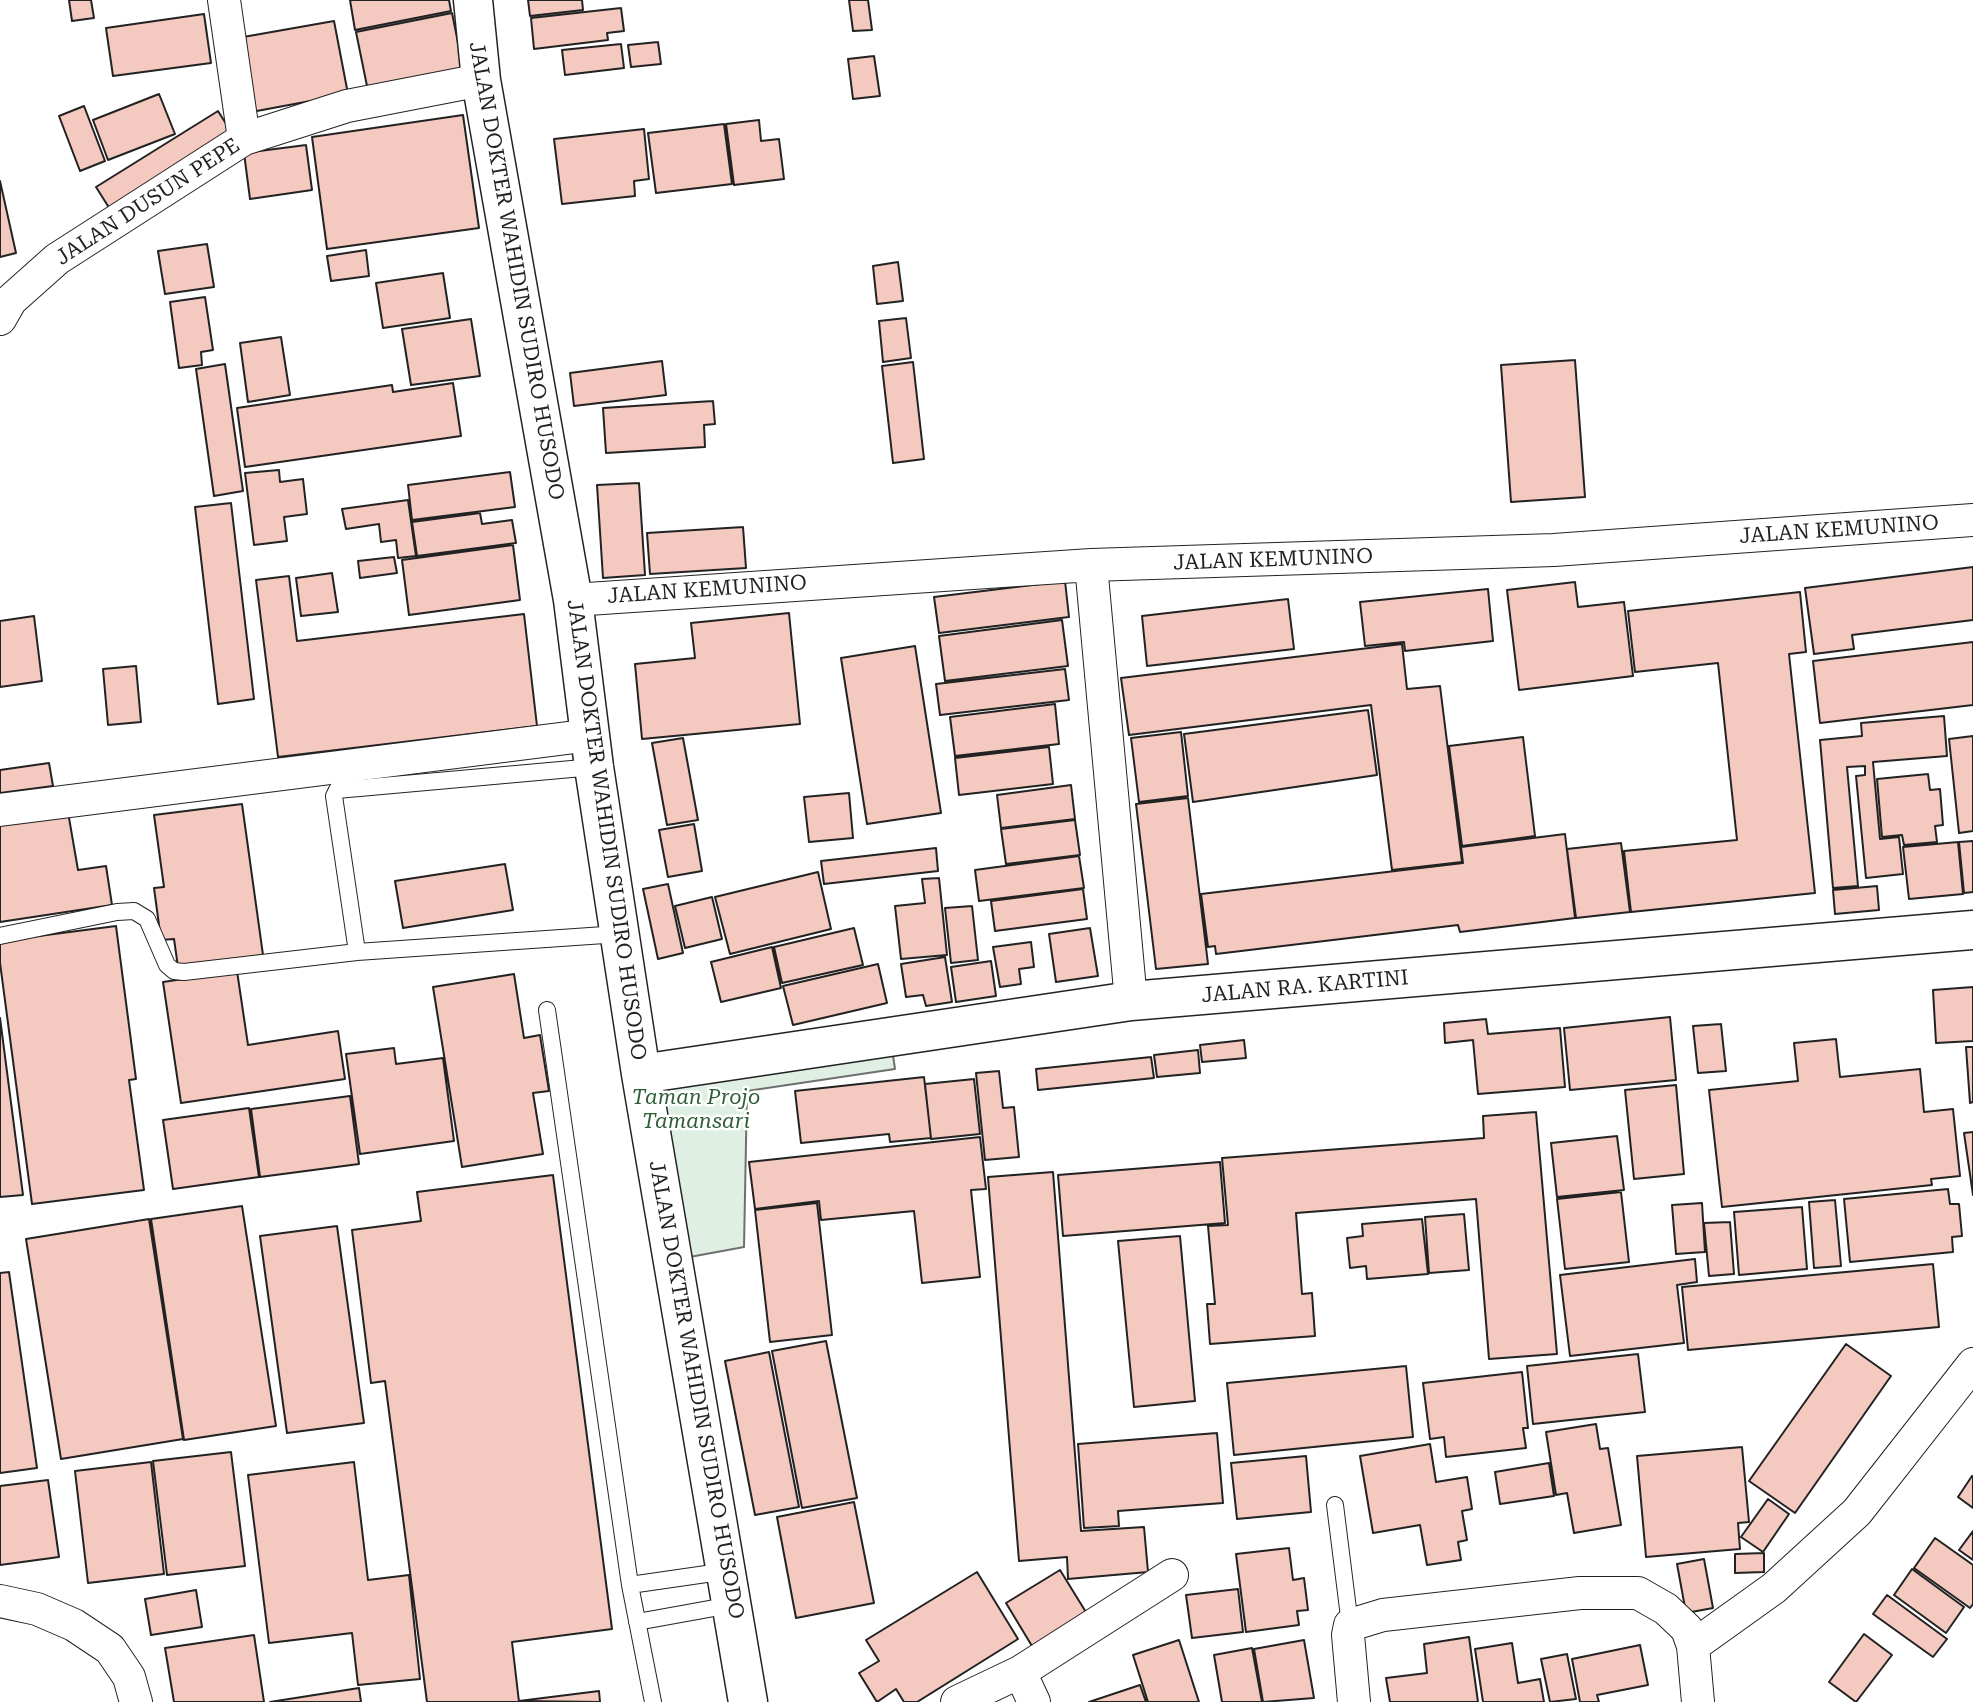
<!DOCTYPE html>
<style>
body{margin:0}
canvas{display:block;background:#fff}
</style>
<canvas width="1973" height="1702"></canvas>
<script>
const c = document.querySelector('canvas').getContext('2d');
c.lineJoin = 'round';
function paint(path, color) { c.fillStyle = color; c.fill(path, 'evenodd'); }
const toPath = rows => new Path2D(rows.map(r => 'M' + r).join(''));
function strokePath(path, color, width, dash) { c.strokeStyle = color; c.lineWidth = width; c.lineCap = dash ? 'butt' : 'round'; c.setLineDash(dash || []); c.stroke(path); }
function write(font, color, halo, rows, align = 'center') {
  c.font = font + ' "Roboto Serif",serif'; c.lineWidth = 5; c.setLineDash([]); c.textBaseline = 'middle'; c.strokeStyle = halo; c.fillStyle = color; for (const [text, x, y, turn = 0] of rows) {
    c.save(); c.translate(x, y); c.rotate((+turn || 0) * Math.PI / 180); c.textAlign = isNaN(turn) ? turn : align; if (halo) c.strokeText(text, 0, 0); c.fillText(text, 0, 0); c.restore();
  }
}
const green = toPath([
 [888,1022,895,1069,747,1091,744,1247,668,1261,639,1070,888,1022]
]);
paint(green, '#e0efe3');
strokePath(green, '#6f6f6f', 2);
const building = toPath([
 [69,0,91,0,94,18,72,21,69,0],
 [350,0,449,0,451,11,355,30,350,0],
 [528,0,582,0,583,10,530,16,528,0],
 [849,0,868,0,872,30,853,31,849,0],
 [621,8,624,31,607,33,608,40,534,49,531,18,621,8],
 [452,13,464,72,368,91,356,32,452,13],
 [204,14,211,63,113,76,106,28,204,14],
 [334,21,348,94,246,113,232,39,334,21],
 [658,42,661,64,631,67,628,45,658,42],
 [621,44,624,68,565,75,562,50,621,44],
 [874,56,880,96,853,99,848,59,874,56],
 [159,94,175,134,108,160,93,120,159,94],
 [84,106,105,161,80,171,59,116,84,106],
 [218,111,235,138,113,214,96,187,218,111],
 [463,115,479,228,327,249,312,137,463,115],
 [759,120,761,141,779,139,784,179,734,185,726,124,759,120],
 [724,124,732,184,656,193,648,133,724,124],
 [644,129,649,179,634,181,635,196,562,204,554,139,644,129],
 [306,145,312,190,250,199,244,153,306,145],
 [0,181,16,253,0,257,0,181],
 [207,244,214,287,165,294,158,251,207,244],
 [366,250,369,276,331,281,327,256,366,250],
 [898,262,903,301,877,304,873,266,898,262],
 [443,273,450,318,383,328,376,283,443,273],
 [205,297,213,350,201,352,202,365,179,368,170,302,205,297],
 [906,318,911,358,883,362,879,321,906,318],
 [471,319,480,376,411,385,402,329,471,319],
 [281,337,290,395,248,402,240,343,281,337],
 [1575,360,1585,497,1511,502,1501,365,1575,360],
 [662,361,666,395,574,406,570,373,662,361],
 [913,362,924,459,893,463,882,366,913,362],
 [225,364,243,491,214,496,196,369,225,364],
 [453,383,461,436,245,467,237,408,392,385,393,392,453,383],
 [713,401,715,424,704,425,705,447,606,453,603,408,713,401],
 [279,470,280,482,303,479,307,514,284,517,287,541,254,545,245,473,279,470],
 [510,472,515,507,412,520,408,485,510,472],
 [639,483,645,575,603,578,597,485,639,483],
 [408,500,416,556,398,558,396,540,381,542,379,524,346,529,342,509,408,500],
 [231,503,254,699,218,704,195,507,231,503],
 [480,513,482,524,512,520,516,543,417,556,412,522,480,513],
 [743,527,746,568,650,574,647,533,743,527],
 [513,545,520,600,409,615,402,560,513,545],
 [394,557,397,573,360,578,358,561,394,557],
 [1973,567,1973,620,1852,635,1854,649,1814,654,1805,588,1973,567],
 [332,573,338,612,301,616,296,578,332,573],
 [289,576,297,641,524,614,537,726,278,757,256,580,289,576],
 [1065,581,1069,617,939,633,934,597,1065,581],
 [1575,582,1578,607,1624,602,1633,676,1519,690,1507,590,1575,582],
 [1488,589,1493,641,1405,651,1404,642,1365,646,1360,602,1488,589],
 [1800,592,1806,652,1789,654,1815,893,1631,912,1624,851,1737,840,1718,663,1635,672,1628,611,1800,592],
 [1288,599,1294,649,1147,666,1142,616,1288,599],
 [789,613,800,724,642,739,635,664,695,658,691,623,789,613],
 [34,616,42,681,0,687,0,621,34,616],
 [1062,620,1068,666,945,681,939,636,1062,620],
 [1973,642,1973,705,1820,723,1813,661,1973,642],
 [1402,644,1407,689,1440,686,1462,862,1392,870,1371,705,1129,735,1121,678,1402,644],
 [915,646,941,813,867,824,841,658,915,646],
 [136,666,141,722,108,725,103,669,136,666],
 [1065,669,1069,700,940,715,936,684,1065,669],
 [1055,704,1059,744,955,756,950,717,1055,704],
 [1368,710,1377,775,1193,802,1184,734,1368,710],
 [1944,716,1947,756,1873,762,1880,839,1899,837,1903,874,1866,878,1856,776,1865,775,1865,766,1847,767,1858,886,1833,888,1820,740,1862,736,1861,723,1944,716],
 [1181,732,1188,796,1139,802,1131,738,1181,732],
 [1973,736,1973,831,1959,833,1949,739,1973,736],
 [1523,737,1535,836,1462,846,1449,746,1523,737],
 [683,738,698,820,667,825,652,743,683,738],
 [1049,747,1053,784,959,795,955,758,1049,747],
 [49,763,53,786,0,793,0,770,49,763],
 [1928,774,1930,790,1940,789,1943,825,1935,826,1937,842,1904,845,1902,835,1882,837,1877,779,1928,774],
 [1071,785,1075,819,1001,828,997,795,1071,785],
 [849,793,853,838,809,842,804,797,849,793],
 [1188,798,1208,964,1156,969,1136,804,1188,798],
 [242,804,263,955,178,967,174,939,161,940,154,888,164,887,154,815,242,804],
 [68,812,78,870,106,866,112,905,0,922,0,823,68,812],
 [1075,820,1080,855,1006,864,1001,829,1075,820],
 [694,824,702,871,668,877,659,830,694,824],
 [1565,834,1575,918,1460,932,1458,925,1216,954,1215,946,1208,947,1201,894,1463,863,1461,847,1565,834],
 [1973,841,1973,892,1964,893,1959,842,1973,841],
 [1958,842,1963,894,1909,899,1903,847,1958,842],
 [1621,843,1630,912,1576,918,1567,849,1621,843],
 [936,848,938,871,824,884,821,861,936,848],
 [1079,856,1084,888,979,901,975,870,1079,856],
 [505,864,513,910,403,928,395,881,505,864],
 [818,872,831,929,730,954,715,897,818,872],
 [939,878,947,955,901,959,895,906,925,903,922,879,939,878],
 [668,884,683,953,658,959,643,889,668,884],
 [1877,886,1879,910,1835,914,1833,890,1877,886],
 [1083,889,1087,919,995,931,991,901,1083,889],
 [712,897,722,939,685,948,675,906,712,897],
 [972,906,978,960,951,963,945,908,972,906],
 [116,926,136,1079,129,1080,144,1190,32,1204,0,963,0,941,116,926],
 [854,928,863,965,782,983,774,947,854,928],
 [1090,928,1098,976,1056,982,1049,934,1090,928],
 [1031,942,1034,967,1019,969,1021,984,1000,987,993,947,1031,942],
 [772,947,781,988,721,1002,711,962,772,947],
 [945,957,952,1002,926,1006,923,995,906,997,901,964,945,957],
 [991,961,996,996,956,1002,951,967,991,961],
 [878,964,887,1003,793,1025,783,986,878,964],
 [237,971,248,1045,338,1031,345,1079,181,1103,163,982,237,971],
 [514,974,524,1038,540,1035,549,1091,533,1093,543,1154,462,1167,433,987,514,974],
 [1973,987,1973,1041,1936,1043,1933,990,1973,987],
 [1670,1017,1676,1080,1570,1090,1564,1028,1670,1017],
 [0,1018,23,1195,0,1197,0,1018],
 [1486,1019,1488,1034,1560,1028,1565,1087,1478,1094,1473,1040,1445,1043,1444,1023,1486,1019],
 [1721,1024,1726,1071,1698,1073,1693,1026,1721,1024],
 [1836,1039,1840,1077,1920,1069,1924,1112,1953,1109,1960,1176,1931,1179,1932,1185,1722,1207,1709,1090,1798,1081,1794,1043,1836,1039],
 [1244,1040,1246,1058,1202,1062,1200,1045,1244,1040],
 [1966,1047,1973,1047,1973,1102,1970,1103,1966,1047],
 [394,1048,396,1064,443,1058,454,1141,360,1154,346,1054,394,1048],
 [1198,1050,1200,1073,1157,1077,1154,1055,1198,1050],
 [1151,1057,1154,1078,1038,1090,1036,1069,1151,1057],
 [999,1071,1003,1108,1014,1107,1019,1157,985,1160,976,1073,999,1071],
 [924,1077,931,1138,890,1142,889,1134,801,1143,795,1091,924,1077],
 [974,1079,980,1134,931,1139,925,1084,974,1079],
 [1676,1085,1684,1174,1634,1179,1625,1090,1676,1085],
 [350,1096,359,1164,260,1177,251,1109,350,1096],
 [249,1108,259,1177,173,1189,163,1120,249,1108],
 [1536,1112,1557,1354,1489,1359,1476,1199,1296,1213,1302,1294,1312,1293,1315,1336,1210,1344,1207,1304,1215,1304,1208,1226,1228,1225,1222,1158,1484,1138,1483,1116,1536,1112],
 [1973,1132,1973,1195,1964,1133,1973,1132],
 [1617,1136,1624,1190,1557,1197,1551,1143,1617,1136],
 [980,1137,986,1189,971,1190,980,1277,922,1283,914,1211,821,1220,819,1201,755,1209,749,1162,980,1137],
 [1220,1162,1225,1223,1063,1236,1058,1175,1220,1162],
 [1053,1172,1081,1531,1144,1527,1148,1572,1068,1579,1067,1557,1019,1561,988,1177,1053,1172],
 [553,1175,612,1629,512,1642,519,1702,427,1702,385,1381,371,1383,352,1230,421,1221,417,1192,553,1175],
 [1948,1189,1950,1204,1959,1204,1962,1236,1952,1237,1953,1252,1850,1262,1844,1199,1948,1189],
 [1621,1192,1629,1262,1565,1269,1557,1199,1621,1192],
 [1835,1200,1841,1266,1814,1268,1809,1202,1835,1200],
 [817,1203,832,1335,770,1342,755,1210,817,1203],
 [1702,1203,1705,1252,1676,1254,1672,1205,1702,1203],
 [242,1206,276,1426,184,1440,151,1219,242,1206],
 [1802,1207,1807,1269,1739,1275,1734,1212,1802,1207],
 [1464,1214,1469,1270,1429,1273,1425,1217,1464,1214],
 [149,1219,183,1439,61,1459,26,1239,149,1219],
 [1422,1219,1428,1274,1367,1279,1366,1266,1350,1268,1347,1238,1363,1236,1362,1224,1422,1219],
 [1730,1222,1734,1274,1709,1276,1704,1223,1730,1222],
 [337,1226,364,1423,287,1433,260,1236,337,1226],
 [1180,1236,1195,1401,1134,1407,1118,1241,1180,1236],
 [1695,1259,1697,1282,1677,1285,1684,1343,1570,1356,1560,1275,1695,1259],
 [1933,1264,1939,1327,1688,1350,1682,1287,1933,1264],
 [9,1272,37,1468,0,1473,0,1273,9,1272],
 [826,1341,857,1498,802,1508,772,1351,826,1341],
 [1846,1344,1891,1376,1795,1513,1749,1481,1846,1344],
 [769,1352,799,1507,755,1515,725,1361,769,1352],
 [1638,1354,1645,1412,1533,1424,1527,1366,1638,1354],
 [1406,1366,1413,1437,1234,1455,1227,1383,1406,1366],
 [1522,1372,1528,1428,1523,1428,1526,1448,1446,1457,1444,1437,1430,1439,1423,1383,1522,1372],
 [1596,1424,1600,1449,1608,1448,1621,1525,1574,1533,1567,1493,1556,1495,1546,1432,1596,1424],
 [1217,1433,1223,1503,1118,1511,1119,1526,1084,1528,1078,1444,1217,1433],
 [1430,1444,1436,1482,1467,1477,1472,1509,1462,1511,1467,1540,1458,1542,1461,1560,1427,1565,1420,1525,1373,1533,1360,1456,1430,1444],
 [1742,1447,1749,1522,1738,1523,1740,1549,1646,1557,1637,1456,1742,1447],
 [231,1452,245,1566,167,1575,153,1461,231,1452],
 [1306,1456,1311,1512,1237,1519,1231,1463,1306,1456],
 [151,1462,164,1574,88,1583,75,1471,151,1462],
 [354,1462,368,1580,409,1575,420,1679,358,1685,352,1633,269,1643,248,1475,354,1462],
 [1549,1463,1554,1496,1500,1504,1495,1472,1549,1463],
 [1972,1476,1973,1477,1973,1508,1958,1497,1972,1476],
 [48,1480,59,1557,0,1565,0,1486,48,1480],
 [1768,1499,1789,1514,1763,1552,1741,1537,1768,1499],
 [854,1502,874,1603,796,1618,777,1517,854,1502],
 [1973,1531,1973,1560,1959,1550,1973,1531],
 [1935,1538,1973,1565,1973,1604,1970,1608,1914,1568,1935,1538],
 [1289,1548,1293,1580,1304,1578,1308,1610,1297,1611,1299,1625,1246,1632,1236,1554,1289,1548],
 [1764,1553,1764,1572,1735,1573,1735,1554,1764,1553],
 [1704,1559,1713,1608,1686,1613,1677,1564,1704,1559],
 [1912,1569,1964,1607,1946,1633,1894,1595,1912,1569],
 [1060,1570,1089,1617,1035,1651,1006,1603,1060,1570],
 [977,1572,1018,1639,917,1702,904,1702,896,1689,877,1702,859,1673,879,1661,866,1640,977,1572],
 [1238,1589,1243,1632,1192,1638,1186,1595,1238,1589],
 [196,1590,202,1627,151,1635,145,1599,196,1590],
 [1887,1595,1947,1639,1933,1657,1873,1614,1887,1595],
 [1864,1634,1892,1655,1856,1702,1829,1682,1864,1634],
 [254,1635,264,1702,174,1702,165,1648,254,1635],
 [1469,1637,1478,1702,1390,1702,1386,1678,1427,1673,1424,1644,1469,1637],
 [1179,1640,1199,1702,1148,1702,1133,1655,1179,1640],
 [1304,1640,1314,1698,1263,1702,1254,1649,1304,1640],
 [1512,1643,1518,1683,1540,1679,1544,1702,1483,1702,1475,1649,1512,1643],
 [1640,1645,1648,1685,1597,1695,1599,1702,1580,1702,1572,1659,1640,1645],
 [1252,1648,1262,1702,1222,1702,1214,1655,1252,1648],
 [1567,1654,1576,1699,1550,1702,1541,1659,1567,1654],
 [1140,1685,1146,1702,1089,1702,1140,1685],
 [359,1688,361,1702,270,1702,359,1688],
 [599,1691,600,1702,519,1701,599,1691]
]);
paint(building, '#f3c9c0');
strokePath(building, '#222', 2);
const service = toPath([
 [0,936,117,912,134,911,147,919,167,965,174,971,184,972,357,952,619,934],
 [357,952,334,796,337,790,594,767],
 [547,1010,630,1585,653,1702],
 [1335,1505,1350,1625],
 [630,1585,727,1571],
 [637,1622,731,1605]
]);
const minor = toPath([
 [224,0,244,139],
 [0,319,11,300,57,259,244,139,347,106,481,80],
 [1091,565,1131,1001],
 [573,600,1091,565,1554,550,1973,520],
 [0,810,591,735],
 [0,1601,37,1609,74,1625,110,1649,129,1677,136,1702],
 [1693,1646,1774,1588,1857,1512,1973,1364],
 [1020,1672,1034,1702],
 [957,1702,1020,1672,1172,1575],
 [1354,1702,1348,1635,1350,1625,1383,1615,1580,1593,1638,1593,1666,1609,1687,1629,1693,1646,1698,1702]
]);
const secondary = toPath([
 [473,0,481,80,573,600,594,767,641,1074,748,1702],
 [641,1074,1131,1001,1973,930]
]);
strokePath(service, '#222', 18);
strokePath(minor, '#222', 34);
strokePath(secondary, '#222', 41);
strokePath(service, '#fff', 16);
strokePath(minor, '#fff', 32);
strokePath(secondary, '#fff', 38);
write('21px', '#222', '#fff', [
 ["JALAN DUSUN PEPE",148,202,-33],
 ["JALAN DOKTER WAHIDIN SUDIRO HUSODO",516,271,80],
 ["JALAN KEMUNINO",1839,530,-4],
 ["JALAN KEMUNINO",1273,560,-2],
 ["JALAN KEMUNINO",707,590,-4],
 ["JALAN DOKTER WAHIDIN SUDIRO HUSODO",606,830,82],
 ["JALAN RA. KARTINI",1305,987,-5],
 ["JALAN DOKTER WAHIDIN SUDIRO HUSODO",696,1390,80]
]);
write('italic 21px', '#2f5e38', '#fff', [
 ["Taman Projo",696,1098],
 ["Tamansari",696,1122]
]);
</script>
